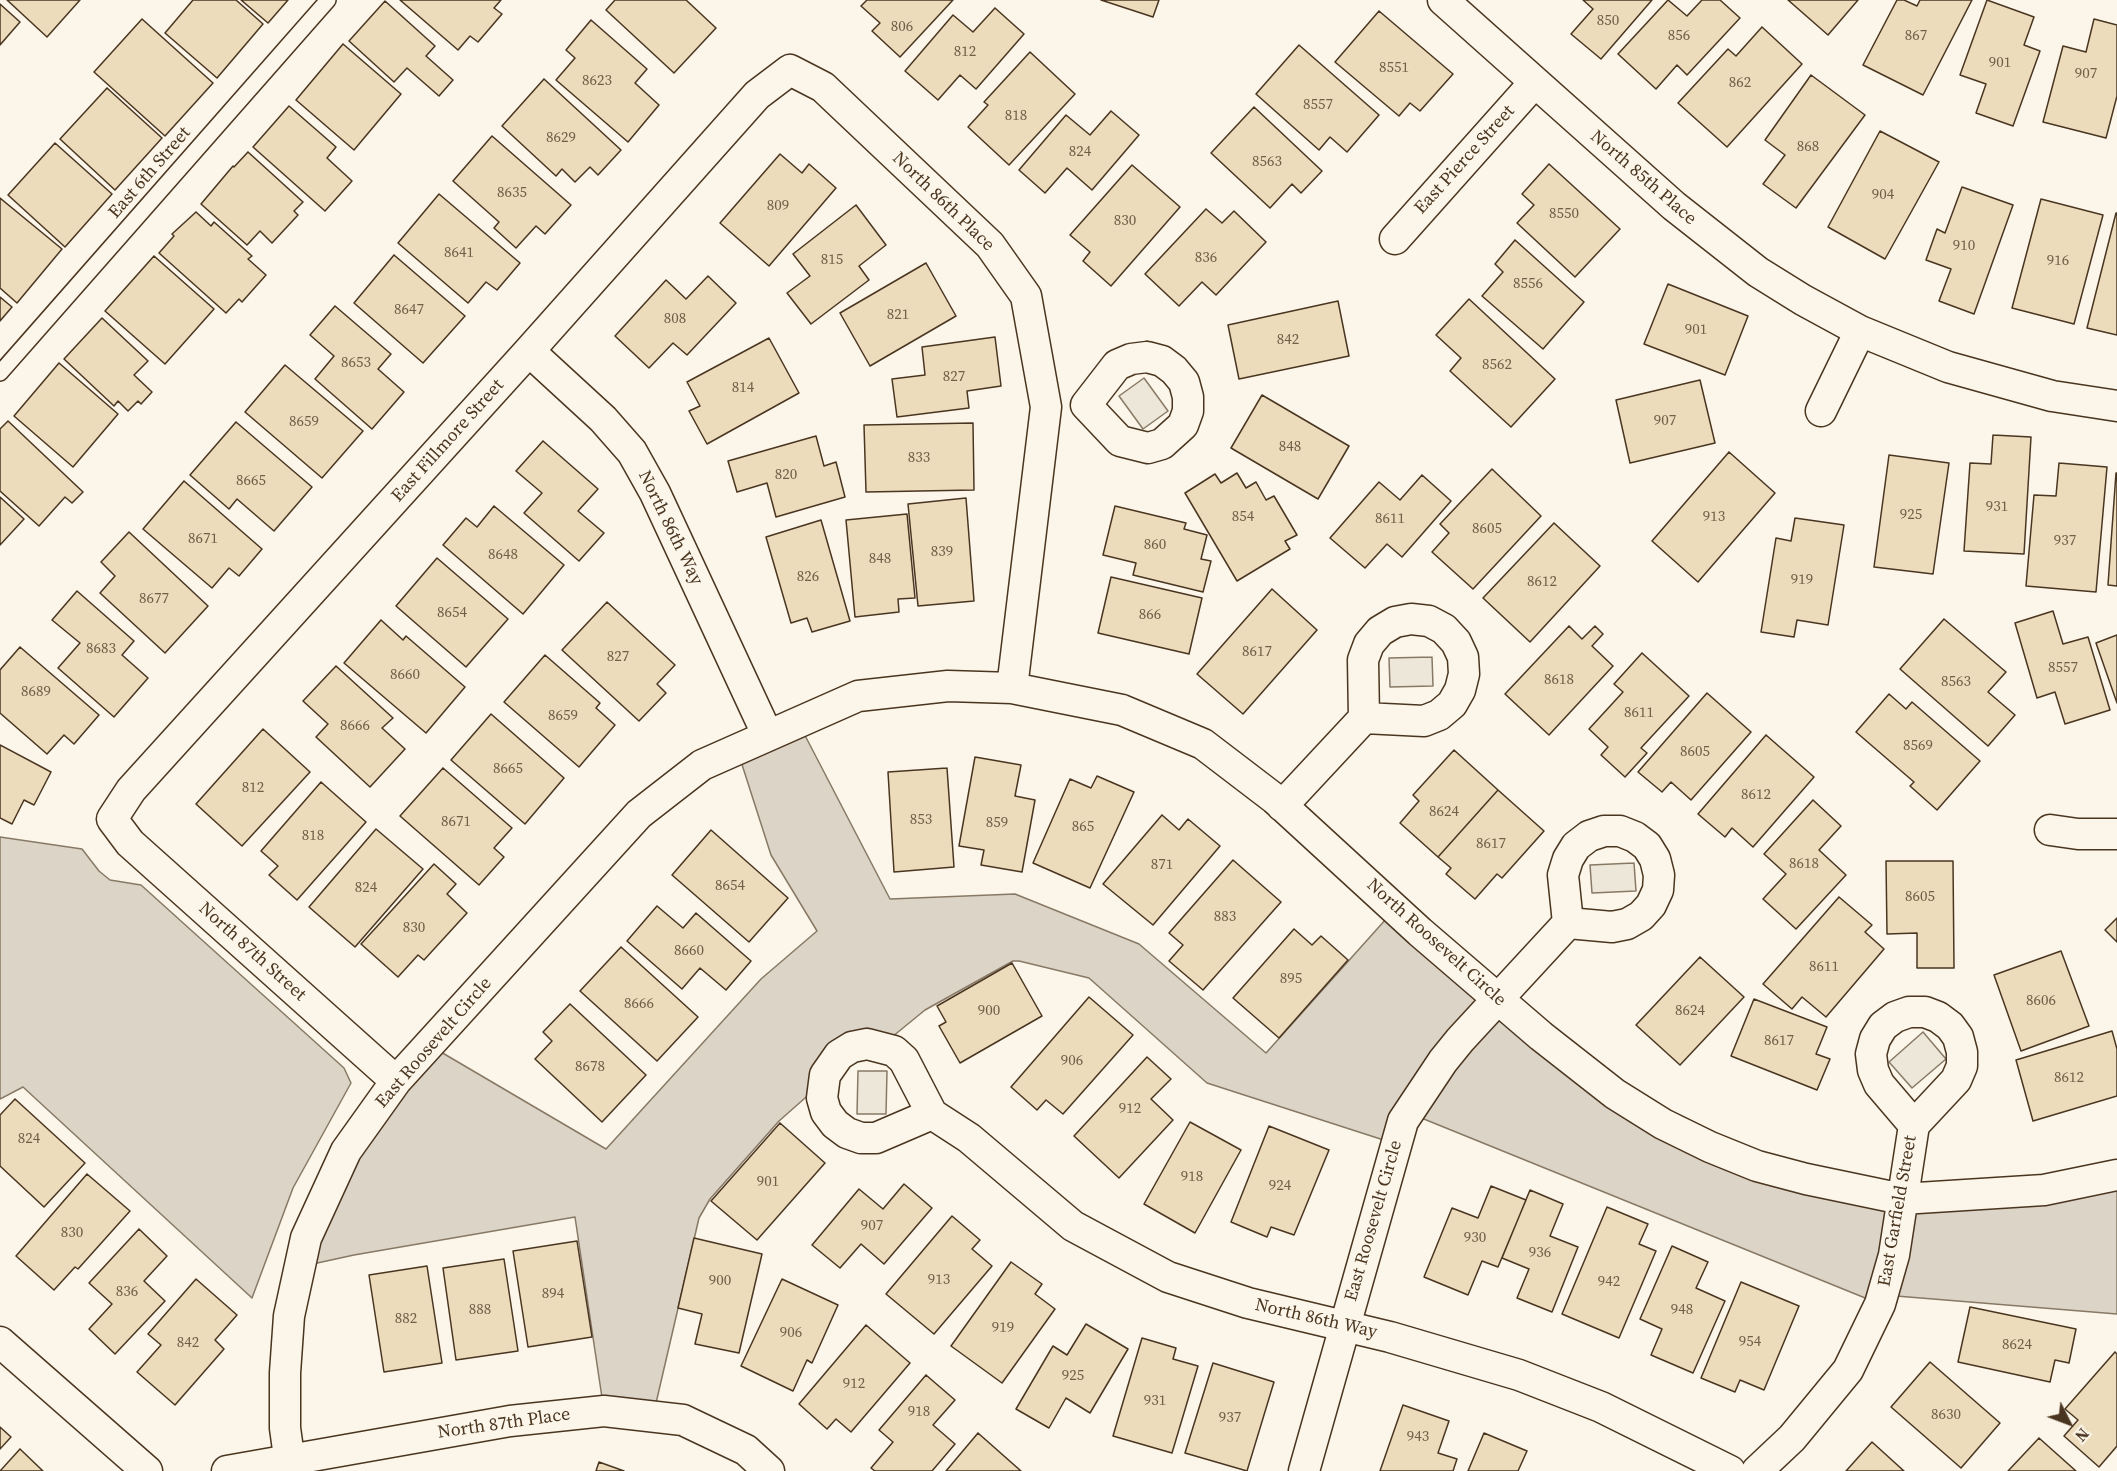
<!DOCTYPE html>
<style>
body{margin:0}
#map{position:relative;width:2117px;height:1471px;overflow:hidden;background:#fbf6e9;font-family:"Source Serif 4",serif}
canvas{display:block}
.north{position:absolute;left:2039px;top:1393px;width:60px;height:60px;-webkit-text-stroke:4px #fbf6e9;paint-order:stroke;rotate:132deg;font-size:16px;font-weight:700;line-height:24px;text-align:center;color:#4a3520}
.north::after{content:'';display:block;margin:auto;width:21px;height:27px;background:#4a3520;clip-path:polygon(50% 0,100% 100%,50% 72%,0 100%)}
</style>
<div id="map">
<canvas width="2117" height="1471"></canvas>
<div class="north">N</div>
</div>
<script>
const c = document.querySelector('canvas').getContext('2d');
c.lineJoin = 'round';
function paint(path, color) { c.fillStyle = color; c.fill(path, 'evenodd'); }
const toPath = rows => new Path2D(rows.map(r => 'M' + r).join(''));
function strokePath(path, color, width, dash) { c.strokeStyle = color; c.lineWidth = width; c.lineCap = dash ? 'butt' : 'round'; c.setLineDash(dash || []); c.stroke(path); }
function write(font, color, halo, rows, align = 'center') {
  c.font = font + ' "Source Serif 4",serif'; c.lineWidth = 4.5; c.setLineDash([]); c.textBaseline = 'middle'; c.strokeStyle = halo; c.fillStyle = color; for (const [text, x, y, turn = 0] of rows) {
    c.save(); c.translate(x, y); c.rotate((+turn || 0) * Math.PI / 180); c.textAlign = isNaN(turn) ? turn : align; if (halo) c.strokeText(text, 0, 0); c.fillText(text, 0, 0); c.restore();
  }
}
const parking = toPath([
 [1144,378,1168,411,1143,429,1119,396,1144,378],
 [1432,657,1433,686,1390,687,1389,658,1432,657],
 [1634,863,1636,891,1592,893,1590,865,1634,863],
 [1923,1032,1946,1059,1912,1088,1889,1062,1923,1032],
 [858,1071,887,1071,886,1114,857,1114,858,1071]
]);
paint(parking, '#ede7d9');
strokePath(parking, '#887966', 1.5);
const water = toPath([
 [798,722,890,899,1015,894,1139,944,1266,1053,1395,909,1663,1124,1902,1199,2117,1175,2117,1314,1884,1295,1880,1304,1409,1113,1396,1144,1207,1083,1089,978,1019,961,1013,961,925,1010,881,1046,822,1083,779,1121,710,1199,699,1218,653,1416,604,1411,575,1217,354,1255,299,1267,306,1238,429,1045,606,1149,761,979,817,931,771,855,737,749,798,722],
 [0,837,82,849,99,871,110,880,141,885,344,1068,351,1083,293,1188,252,1298,23,1087,0,1099,0,837]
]);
paint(water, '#dcd4c6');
strokePath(water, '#887966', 1.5);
const building = toPath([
 [7,0,80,0,47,37,7,0],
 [193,0,236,0,263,24,217,78,165,33,193,0],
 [241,0,288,0,268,23,241,0],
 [400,0,501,0,494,8,502,14,478,42,470,36,458,50,400,0],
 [615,0,686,0,716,28,674,73,606,10,615,0],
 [867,0,953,0,900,57,872,31,880,23,861,6,867,0],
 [1101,0,1159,0,1153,17,1101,0],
 [1583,0,1652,0,1601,59,1571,34,1593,9,1583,0],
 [1668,0,1687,16,1702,0,1720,0,1740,18,1687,75,1677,65,1656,89,1618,54,1668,0],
 [1788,0,1858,0,1828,35,1788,0],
 [1897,0,1904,0,1917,6,1920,0,1972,0,1923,95,1863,65,1897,0],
 [1987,0,2034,17,2024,45,2040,51,2013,126,1976,113,1986,84,1960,75,1987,0],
 [385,1,435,46,426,56,453,80,439,96,407,68,394,82,349,41,385,1],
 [0,4,20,22,0,45,0,4],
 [995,8,1024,34,976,89,960,75,938,100,905,71,953,15,973,32,995,8],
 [1379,11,1453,74,1420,111,1410,103,1399,116,1335,62,1379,11],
 [142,19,213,83,165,136,94,72,142,19],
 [2094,19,2117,25,2117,96,2106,138,2043,122,2063,46,2086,52,2094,19],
 [591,20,647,69,635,83,659,105,628,142,556,80,575,58,566,50,591,20],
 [1762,27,1802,64,1727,147,1678,103,1728,49,1736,56,1762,27],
 [343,44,401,94,354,150,296,100,343,44],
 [1299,45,1379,115,1347,152,1330,137,1319,150,1256,94,1299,45],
 [1030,52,1075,94,1009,165,968,127,988,105,984,102,1030,52],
 [1811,75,1865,115,1796,208,1763,184,1785,155,1765,140,1811,75],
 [544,79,621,150,598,175,590,167,575,182,562,169,556,176,502,126,544,79],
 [107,88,162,138,115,190,60,139,107,88],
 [289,106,336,147,327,158,352,181,325,211,253,147,289,106],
 [1254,107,1322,171,1301,193,1292,184,1270,208,1211,153,1254,107],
 [1111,111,1139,135,1092,190,1067,168,1045,193,1019,170,1066,115,1090,135,1111,111],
 [1880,131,1939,162,1885,259,1828,227,1880,131],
 [492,136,571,205,545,234,536,226,516,248,494,228,499,222,453,181,492,136],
 [55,143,112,194,65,247,8,195,55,143],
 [248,152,303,202,294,211,298,215,272,243,260,231,247,245,201,204,233,166,234,167,248,152],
 [780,154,802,173,809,164,836,188,769,266,720,223,780,154],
 [1549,164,1620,229,1575,277,1517,223,1534,205,1522,194,1549,164],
 [1132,165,1180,207,1111,286,1083,261,1090,252,1070,235,1132,165],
 [1962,187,2013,205,1974,314,1939,301,1951,269,1926,260,1937,229,1945,233,1962,187],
 [439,194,520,263,497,290,486,282,468,303,398,243,439,194],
 [0,198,62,249,17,303,0,288,0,198],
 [2041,199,2103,215,2074,324,2012,308,2041,199],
 [856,205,886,245,859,266,869,280,811,324,787,293,810,276,793,254,856,205],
 [1206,209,1222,223,1234,211,1266,242,1216,295,1202,282,1179,306,1145,274,1206,209],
 [196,212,211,226,214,222,252,256,248,259,266,275,242,302,239,299,226,313,159,253,174,236,172,234,196,212],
 [2116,213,2117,213,2117,335,2087,328,2116,213],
 [1515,240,1584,302,1543,349,1482,296,1503,272,1495,264,1515,240],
 [394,255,465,316,423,363,354,303,394,255],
 [154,256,214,309,165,364,105,311,154,256],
 [926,263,956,316,870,366,840,313,926,263],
 [708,276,736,303,687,355,673,343,649,368,615,336,666,280,686,299,708,276],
 [1668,284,1748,316,1725,375,1644,344,1668,284],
 [0,297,12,307,0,321,0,297],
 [1469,299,1555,379,1511,427,1450,371,1461,358,1436,335,1469,299],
 [1338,301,1349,356,1239,379,1228,325,1338,301],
 [335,306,391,354,378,369,404,392,372,429,315,379,334,356,310,335,335,306],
 [102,318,148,361,134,375,152,392,141,404,138,401,128,411,118,401,114,406,64,359,102,318],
 [995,337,1001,386,967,391,969,408,897,417,892,379,925,375,922,347,995,337],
 [769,338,799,393,707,444,689,411,700,406,687,382,769,338],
 [59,363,118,414,73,467,14,416,59,363],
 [285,365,363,431,322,478,245,412,285,365],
 [1700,380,1715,443,1630,463,1616,400,1700,380],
 [1262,395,1349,446,1318,499,1231,448,1262,395],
 [8,421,83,492,72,503,65,497,39,526,0,491,0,429,8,421],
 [236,422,312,487,274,531,237,499,229,509,190,475,236,422],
 [973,423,974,490,866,492,864,425,973,423],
 [1993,435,2031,437,2024,554,1964,551,1970,463,1991,464,1993,435],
 [816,436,824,466,836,462,845,497,776,517,767,483,737,492,728,461,816,436],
 [543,441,598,489,578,511,604,533,579,561,524,513,542,493,516,471,543,441],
 [1729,452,1775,493,1698,582,1652,541,1729,452],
 [1889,455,1949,463,1933,574,1874,567,1889,455],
 [2059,463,2107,467,2096,592,2026,586,2034,495,2056,496,2059,463],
 [1492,469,1541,516,1473,589,1432,552,1449,533,1440,524,1492,469],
 [1237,473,1246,488,1256,482,1266,500,1274,496,1297,535,1285,541,1290,549,1237,581,1185,493,1215,474,1221,483,1237,473],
 [2116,473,2117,473,2117,586,2108,585,2116,473],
 [1422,475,1451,501,1402,557,1387,544,1365,568,1330,538,1379,482,1400,500,1422,475],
 [184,481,262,549,239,576,229,568,212,588,143,529,184,481],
 [0,497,24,519,0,545,0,497],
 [966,498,974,601,918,606,908,504,966,498],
 [494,506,564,565,523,614,443,545,466,518,477,527,494,506],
 [1115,506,1186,523,1184,529,1207,535,1201,559,1211,561,1203,592,1133,575,1136,563,1103,555,1115,506],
 [907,514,915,598,898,599,899,612,855,617,846,520,907,514],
 [1795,518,1844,525,1828,625,1797,620,1794,637,1761,632,1776,538,1791,541,1795,518],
 [821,520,850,621,812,632,807,618,791,623,766,537,821,520],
 [1554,523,1600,566,1530,642,1483,598,1554,523],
 [129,532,208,606,165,653,100,593,115,576,101,562,129,532],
 [437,558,508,619,466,667,396,606,437,558],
 [1111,577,1202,598,1189,654,1098,633,1111,577],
 [1272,589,1317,630,1243,714,1197,674,1272,589],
 [77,591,134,641,122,655,148,678,114,717,58,668,80,643,52,620,77,591],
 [607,602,675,665,657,684,666,693,639,721,562,650,607,602],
 [2053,611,2063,644,2088,637,2110,710,2065,724,2055,692,2037,698,2015,623,2053,611],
 [1944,619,2006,672,1988,692,2015,715,1988,746,1900,669,1944,619],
 [381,620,403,640,406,636,465,687,426,733,344,663,381,620],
 [1569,626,1582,639,1595,626,1603,634,1592,646,1613,666,1549,735,1505,694,1569,626],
 [2117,635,2117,703,2096,643,2117,635],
 [20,647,99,715,74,744,64,735,47,754,0,713,0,670,20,647],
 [1642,653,1689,696,1641,748,1647,753,1625,777,1601,755,1608,747,1589,729,1623,692,1614,684,1642,653],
 [545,655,600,703,596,708,615,725,579,767,504,702,545,655],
 [336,666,393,718,382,728,405,749,370,787,316,737,328,724,303,701,336,666],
 [1707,693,1751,732,1691,800,1671,782,1662,792,1638,772,1707,693],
 [1889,694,1906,709,1912,702,1980,761,1937,810,1910,786,1914,782,1856,732,1889,694],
 [491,714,564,778,525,824,451,760,491,714],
 [263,729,310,772,242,846,196,804,263,729],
 [1766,735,1814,777,1753,847,1732,828,1725,837,1698,814,1766,735],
 [0,745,51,772,34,805,24,800,12,824,0,818,0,745],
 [1454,750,1498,790,1438,857,1400,823,1419,801,1413,795,1454,750],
 [975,757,1021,765,1015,796,1035,800,1022,872,981,865,984,850,959,846,975,757],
 [443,768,512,828,494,848,504,857,479,885,400,816,443,768],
 [947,768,954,867,894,872,888,772,947,768],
 [1097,776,1134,792,1090,888,1033,863,1070,779,1091,788,1097,776],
 [321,782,366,822,297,900,269,875,278,866,261,851,321,782],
 [1498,790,1544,831,1502,878,1497,874,1475,899,1446,874,1451,868,1438,857,1498,790],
 [1813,800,1841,826,1819,850,1846,875,1796,929,1763,899,1786,874,1764,854,1813,800],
 [1162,815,1179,830,1188,819,1220,846,1153,925,1103,884,1162,815],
 [376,829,423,869,355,947,309,907,376,829],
 [711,830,788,898,749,942,672,875,711,830],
 [1233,860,1281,902,1203,990,1169,961,1183,945,1169,933,1233,860],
 [1886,861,1953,861,1954,968,1917,968,1917,933,1887,934,1886,861],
 [434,864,456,884,447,894,467,913,424,960,418,955,398,977,361,944,434,864],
 [1839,897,1872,925,1865,932,1884,949,1826,1017,1802,997,1792,1009,1763,984,1839,897],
 [657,906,683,928,696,913,751,961,726,990,700,968,682,989,627,941,657,906],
 [2117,918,2117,942,2105,930,2117,918],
 [1294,929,1312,945,1321,936,1348,960,1279,1038,1233,998,1294,929],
 [621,947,698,1017,657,1061,580,991,621,947],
 [2061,951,2089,1026,2021,1051,1994,975,2061,951],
 [1700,957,1744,997,1680,1065,1636,1025,1700,957],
 [1012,963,1042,1016,960,1063,939,1026,946,1022,937,1006,1012,963],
 [1089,997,1133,1035,1063,1114,1046,1100,1037,1110,1011,1087,1089,997],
 [1754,999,1827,1027,1816,1054,1830,1059,1817,1090,1731,1056,1754,999],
 [570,1004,646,1075,602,1122,535,1059,552,1041,543,1032,570,1004],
 [2112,1031,2117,1049,2117,1096,2033,1121,2016,1060,2112,1031],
 [1147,1057,1171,1079,1151,1099,1173,1120,1119,1178,1074,1136,1147,1057],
 [15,1099,85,1163,44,1207,0,1166,0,1115,15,1099],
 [1190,1122,1241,1150,1195,1233,1144,1204,1190,1122],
 [780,1123,825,1163,757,1240,711,1201,780,1123],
 [1269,1126,1329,1150,1294,1235,1271,1227,1267,1237,1231,1222,1269,1126],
 [87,1174,130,1211,78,1269,75,1267,54,1290,16,1256,87,1174],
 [904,1184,932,1208,884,1264,861,1244,840,1268,812,1245,859,1189,883,1209,904,1184],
 [1491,1186,1526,1200,1498,1267,1482,1261,1468,1295,1424,1277,1452,1208,1478,1218,1491,1186],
 [1530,1190,1563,1204,1550,1236,1578,1247,1552,1312,1517,1298,1529,1269,1502,1258,1530,1190],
 [1607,1207,1648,1224,1639,1244,1656,1251,1619,1338,1562,1314,1607,1207],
 [952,1216,980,1240,972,1249,992,1266,934,1334,886,1294,952,1216],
 [139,1229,167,1256,144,1281,165,1301,115,1354,89,1329,112,1304,89,1283,139,1229],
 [694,1238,762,1254,739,1353,695,1344,702,1314,678,1308,694,1238],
 [577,1241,592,1337,528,1347,513,1251,577,1241],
 [1672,1246,1708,1262,1696,1288,1725,1301,1693,1373,1651,1355,1662,1329,1640,1319,1672,1246],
 [504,1259,518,1351,456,1360,443,1268,504,1259],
 [1011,1262,1042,1284,1035,1294,1055,1309,1002,1383,951,1346,1011,1262],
 [427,1266,442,1363,384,1372,369,1275,427,1266],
 [196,1279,237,1315,215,1340,224,1349,175,1405,137,1372,161,1345,148,1334,196,1279],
 [782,1279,838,1305,812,1363,807,1360,793,1391,741,1366,782,1279],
 [1741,1282,1799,1306,1764,1390,1740,1380,1735,1392,1701,1378,1741,1282],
 [1970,1307,2076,1329,2069,1363,2055,1360,2050,1382,1958,1362,1970,1307],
 [1086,1324,1128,1349,1090,1413,1066,1398,1049,1428,1016,1409,1053,1346,1067,1355,1086,1324],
 [866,1325,910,1363,851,1432,836,1419,827,1429,799,1404,866,1325],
 [1142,1338,1176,1348,1173,1359,1198,1366,1172,1453,1113,1436,1142,1338],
 [2115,1352,2117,1354,2117,1446,2099,1467,2064,1436,2078,1420,2065,1409,2115,1352],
 [1930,1362,2000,1423,1961,1468,1891,1407,1930,1362],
 [1213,1363,1274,1382,1247,1471,1185,1453,1213,1363],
 [926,1375,955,1400,933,1425,955,1444,932,1471,875,1471,871,1468,893,1442,879,1430,926,1375],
 [1403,1405,1449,1421,1438,1453,1457,1459,1453,1471,1380,1471,1403,1405],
 [0,1427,11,1437,0,1449,0,1427],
 [978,1433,1021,1471,946,1471,978,1433],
 [1484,1433,1527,1451,1518,1471,1468,1471,1484,1433],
 [2039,1438,2076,1471,2008,1471,2039,1438],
 [1872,1442,1904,1471,1846,1471,1872,1442],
 [20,1449,43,1471,0,1471,20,1449],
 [599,1462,624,1471,596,1471,599,1462]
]);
paint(building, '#ecdcbc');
strokePath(building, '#4a3520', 1.5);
const service = toPath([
 [0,373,328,0]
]);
const minor = toPath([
 [1443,0,1674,206,1758,272,1803,300,1860,331,1948,367,2052,396,2117,406],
 [1395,239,1535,82],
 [529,351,603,419,632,452,655,493,767,734],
 [1147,357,1162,361,1174,370,1184,382,1188,397,1188,411,1183,425,1162,444,1148,448,1120,441,1086,405,1117,365,1131,359,1147,357],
 [1821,411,1860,331],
 [1411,619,1429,621,1444,629,1456,642,1463,657,1464,674,1460,690,1452,704,1439,715,1424,721,1364,718,1363,660,1369,644,1380,631,1395,622,1411,619],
 [1282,806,1364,718],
 [2050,830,2078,834,2117,834],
 [1604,831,1620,831,1635,837,1647,846,1655,859,1659,875,1658,890,1651,905,1641,916,1627,924,1612,927,1568,923,1563,875,1568,859,1576,846,1589,836,1604,831],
 [1909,1012,1925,1012,1938,1017,1950,1026,1958,1037,1962,1052,1962,1066,1956,1080,1914,1125,1879,1084,1873,1070,1871,1054,1875,1039,1883,1026,1895,1017,1909,1012],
 [867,1044,894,1051,904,1060,932,1114,876,1138,861,1138,847,1133,835,1124,826,1112,822,1098,825,1075,839,1055,852,1047,867,1044],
 [396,1081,130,843,112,819,131,790,529,351,757,95,790,70,823,87,990,245,1026,296,1046,407,1012,688],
 [932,1114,969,1138,1073,1226,1168,1277,1248,1303,1390,1337,1519,1375,1601,1407,1730,1471],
 [0,1342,147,1471],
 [227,1471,510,1421,604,1411,683,1420,746,1450,769,1471],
 [291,1471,285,1428,285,1373,289,1316,306,1238,346,1151,396,1081,639,814,702,765,858,696,948,686,1012,688,1122,710,1203,744,1275,799,1420,932,1541,1036,1615,1094,1663,1124,1710,1147,1757,1166,1806,1179,1902,1199,2044,1190,2117,1175],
 [1304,1471,1403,1121,1443,1061,1460,1040,1568,923],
 [1757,1471,1792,1438,1848,1370,1880,1304,1894,1255,1914,1125]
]);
strokePath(service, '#4a3520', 18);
strokePath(minor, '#4a3520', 33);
strokePath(service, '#fbf6e9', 15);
strokePath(minor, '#fbf6e9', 30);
write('15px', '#725f47', null, [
 ["850",1608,21],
 ["806",902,27],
 ["856",1679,36],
 ["867",1916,36],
 ["812",965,52],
 ["901",2000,63],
 ["8551",1394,68],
 ["907",2086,74],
 ["8623",597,81],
 ["862",1740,83],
 ["8557",1318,105],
 ["818",1016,116],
 ["8629",561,138],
 ["868",1808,147],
 ["824",1080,152],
 ["8563",1267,162],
 ["8635",512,193],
 ["904",1883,195],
 ["809",778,206],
 ["8550",1564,214],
 ["830",1125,221],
 ["910",1964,246],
 ["8641",459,253],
 ["836",1206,258],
 ["815",832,260],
 ["916",2058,261],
 ["8556",1528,284],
 ["8647",409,310],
 ["821",898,315],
 ["808",675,319],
 ["901",1696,330],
 ["842",1288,340],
 ["8653",356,363],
 ["8562",1497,365],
 ["827",954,377],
 ["814",743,388],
 ["907",1665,421],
 ["8659",304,422],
 ["848",1290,447],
 ["833",919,458],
 ["820",786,475],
 ["8665",251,481],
 ["931",1997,507],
 ["925",1911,515],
 ["854",1243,517],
 ["913",1714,517],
 ["8611",1390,519],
 ["8605",1487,529],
 ["8671",203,539],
 ["937",2065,541],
 ["860",1155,545],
 ["839",942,552],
 ["8648",503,555],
 ["848",880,559],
 ["826",808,577],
 ["919",1802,580],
 ["8612",1542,582],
 ["8677",154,599],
 ["8654",452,613],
 ["866",1150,615],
 ["8683",101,649],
 ["8617",1257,652],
 ["827",618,657],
 ["8557",2063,668],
 ["8660",405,675],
 ["8618",1559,680],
 ["8563",1956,682],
 ["8689",36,692],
 ["8611",1639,713],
 ["8659",563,716],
 ["8666",355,726],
 ["8569",1918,746],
 ["8605",1695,752],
 ["8665",508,769],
 ["812",253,788],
 ["8612",1756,795],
 ["8624",1444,812],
 ["853",921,820],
 ["8671",456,822],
 ["859",997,823],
 ["865",1083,827],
 ["818",313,836],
 ["8617",1491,844],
 ["8618",1804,864],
 ["871",1162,865],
 ["8654",730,886],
 ["824",366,888],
 ["8605",1920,897],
 ["883",1225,917],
 ["830",414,928],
 ["8660",689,951],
 ["8611",1824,967],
 ["895",1291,979],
 ["8606",2041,1001],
 ["8666",639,1004],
 ["900",989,1011],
 ["8624",1690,1011],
 ["8617",1779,1041],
 ["906",1072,1061],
 ["8678",590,1067],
 ["8612",2069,1078],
 ["912",1130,1109],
 ["824",29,1139],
 ["918",1192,1177],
 ["901",768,1182],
 ["924",1280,1186],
 ["907",872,1226],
 ["830",72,1233],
 ["930",1475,1238],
 ["936",1540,1253],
 ["913",939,1280],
 ["900",720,1281],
 ["942",1609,1282],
 ["836",127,1292],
 ["894",553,1294],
 ["888",480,1310],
 ["948",1682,1310],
 ["882",406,1319],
 ["919",1003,1328],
 ["906",791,1333],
 ["954",1750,1342],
 ["842",188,1343],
 ["8624",2017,1345],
 ["925",1073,1376],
 ["912",854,1384],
 ["931",1155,1401],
 ["918",919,1412],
 ["8630",1946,1415],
 ["937",1230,1418],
 ["943",1418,1437]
]);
write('18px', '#4a3520', '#fbf6e9', [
 ["East Pierce Street",1465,160,-48],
 ["East 6th Street",150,173,-49],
 ["North 85th Place",1643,178,41],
 ["North 86th Place",943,202,44],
 ["East Fillmore Street",448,441,-48],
 ["North 86th Way",670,528,64],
 ["North Roosevelt Circle",1436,943,42],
 ["North 87th Street",252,952,42],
 ["East Roosevelt Circle",434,1043,-49],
 ["East Garfield Street",1898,1211,-80],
 ["East Roosevelt Circle",1374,1221,-74],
 ["North 86th Way",1316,1319,13],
 ["North 87th Place",504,1424,-8]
]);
</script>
